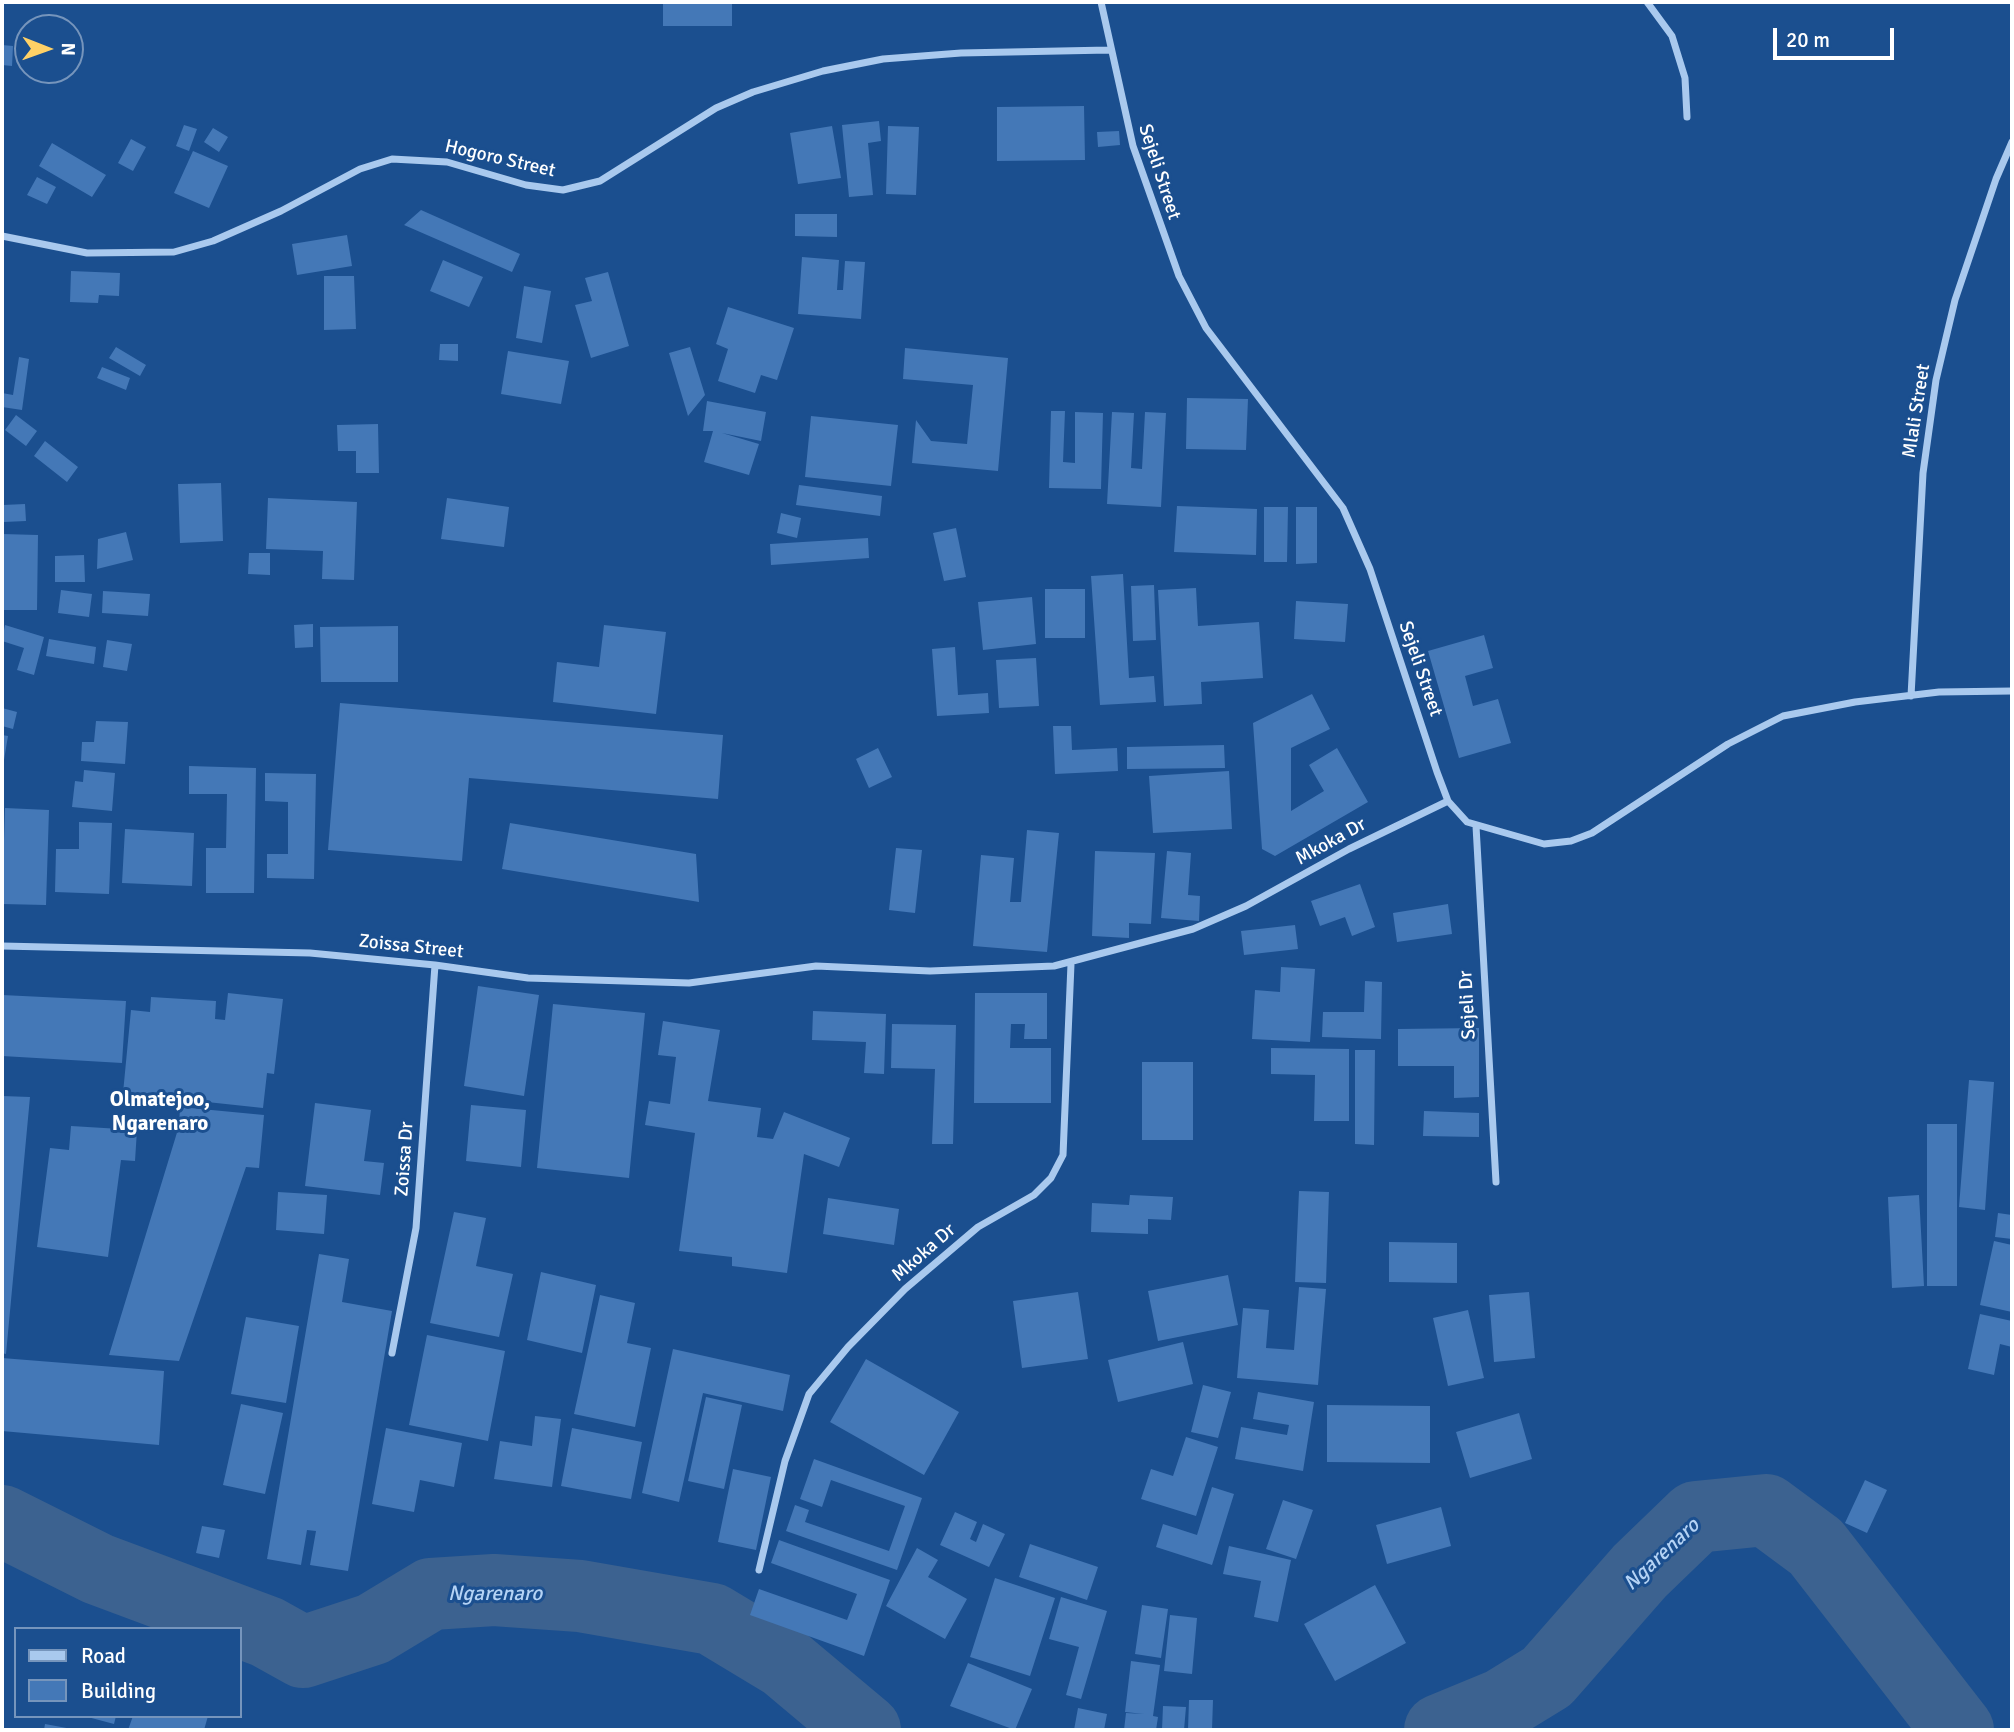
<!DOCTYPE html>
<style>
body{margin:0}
#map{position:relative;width:2014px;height:1732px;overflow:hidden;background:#1b4f8f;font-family:Signika,sans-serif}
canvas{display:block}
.frame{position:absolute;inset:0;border:4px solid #fff;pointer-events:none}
.legend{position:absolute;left:14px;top:1627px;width:228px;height:91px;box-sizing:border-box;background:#1b4f8f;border:2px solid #7695bc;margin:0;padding:9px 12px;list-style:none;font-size:21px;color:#fff}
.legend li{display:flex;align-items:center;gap:14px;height:35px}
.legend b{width:35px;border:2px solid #7695bc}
.north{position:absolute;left:14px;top:14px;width:70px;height:70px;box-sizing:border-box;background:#1b4f8f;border:2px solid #7695bc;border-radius:50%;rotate:91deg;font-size:19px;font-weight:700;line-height:28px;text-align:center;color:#fff}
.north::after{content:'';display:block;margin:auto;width:24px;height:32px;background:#ffd166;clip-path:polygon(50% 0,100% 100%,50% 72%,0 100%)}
.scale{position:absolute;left:1773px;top:28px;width:121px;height:32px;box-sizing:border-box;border:4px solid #fff;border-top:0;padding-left:9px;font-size:21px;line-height:24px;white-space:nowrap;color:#fff;-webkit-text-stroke:5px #1b4f8f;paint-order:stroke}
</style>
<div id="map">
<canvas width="2014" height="1732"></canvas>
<div class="frame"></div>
<ul class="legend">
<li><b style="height:9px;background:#a9c9ee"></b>Road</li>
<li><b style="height:19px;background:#4478b7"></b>Building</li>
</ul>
<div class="north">N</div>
<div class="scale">20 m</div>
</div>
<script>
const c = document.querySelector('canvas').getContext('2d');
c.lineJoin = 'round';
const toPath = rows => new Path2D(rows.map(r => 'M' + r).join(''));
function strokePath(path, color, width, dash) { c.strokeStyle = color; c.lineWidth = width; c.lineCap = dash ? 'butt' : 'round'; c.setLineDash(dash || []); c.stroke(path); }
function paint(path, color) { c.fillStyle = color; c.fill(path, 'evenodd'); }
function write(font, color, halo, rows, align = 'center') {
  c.font = font + ' Signika,sans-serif'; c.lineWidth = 6; c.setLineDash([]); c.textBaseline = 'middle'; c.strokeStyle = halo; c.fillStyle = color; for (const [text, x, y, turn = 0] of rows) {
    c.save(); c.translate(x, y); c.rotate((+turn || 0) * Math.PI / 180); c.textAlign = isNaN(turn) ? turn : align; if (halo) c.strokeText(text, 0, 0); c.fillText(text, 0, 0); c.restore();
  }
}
strokePath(toPath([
 [2,1521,98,1569,267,1632,303,1652,373,1629,431,1594,494,1590,580,1596,712,1619,785,1663,865,1730],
 [1440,1730,1503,1704,1547,1677,1640,1571,1696,1517,1766,1510,1816,1547,1958,1730]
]), '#3c6290', 72);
paint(toPath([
 [663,2,732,2,732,26,663,26],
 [2,45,13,46,12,66,2,65],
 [1084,106,1085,160,997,161,997,107],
 [879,121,881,141,868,143,873,195,849,197,842,125],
 [184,125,197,129,189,151,176,146],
 [832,126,841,178,798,184,790,133],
 [888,126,919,127,916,195,886,194],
 [213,128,228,137,219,152,204,142],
 [1119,131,1120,145,1098,147,1097,132],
 [131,139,146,147,133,171,118,163],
 [52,143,106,175,92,197,39,166],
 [193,151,228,166,209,208,174,193],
 [37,177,56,187,47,204,27,195],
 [421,210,520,254,512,272,404,225],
 [795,214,837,214,837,237,795,236],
 [347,235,352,266,297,275,292,244],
 [802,257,839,260,837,290,843,290,845,261,865,262,861,319,798,314],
 [443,260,483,277,469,307,430,291],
 [71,271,120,273,119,296,99,295,98,303,70,302],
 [608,272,629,346,591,358,575,305,592,301,585,278],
 [324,276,354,276,356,329,324,330],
 [524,286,551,291,542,343,516,338],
 [728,307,794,328,777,380,761,375,755,393,718,381,728,349,716,344],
 [440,344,458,344,458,361,439,360],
 [116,347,146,365,140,376,109,358],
 [690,347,705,395,688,416,669,353],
 [905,348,1008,358,998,471,912,463,916,420,931,441,967,444,973,385,903,379],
 [508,351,569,361,561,404,501,394],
 [19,357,29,359,22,410,2,407,2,393,13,395],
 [102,367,130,378,126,390,97,378],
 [1187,398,1248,399,1246,450,1186,449],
 [707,401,766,412,761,441,722,433,759,444,749,475,704,462,713,431,703,431],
 [1051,411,1065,411,1063,462,1075,463,1075,412,1103,413,1101,489,1049,488],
 [1112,412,1134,413,1131,468,1142,469,1145,412,1166,413,1161,507,1107,504],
 [16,415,37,431,26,446,5,430],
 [811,416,898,425,891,486,805,477],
 [378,424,379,473,356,473,356,451,338,451,337,425],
 [45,441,78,467,67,482,34,456],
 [221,483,223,541,180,543,178,484],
 [799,485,882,496,880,516,796,505],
 [268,498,357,502,354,580,322,579,323,551,266,549],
 [447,498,509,507,504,547,441,539],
 [25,504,26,521,4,522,3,505],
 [1177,506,1257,509,1256,555,1174,552],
 [1264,507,1288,507,1287,562,1264,562],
 [1296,507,1317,507,1317,563,1296,564],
 [781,513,801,518,797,538,777,533],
 [956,528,966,577,944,581,933,533],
 [126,532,133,560,97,569,98,539],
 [2,534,38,535,37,610,2,610],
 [868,538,869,558,771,565,770,544],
 [249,553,270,553,270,575,248,574],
 [84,555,85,582,55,582,55,556],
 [1123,574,1129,678,1154,676,1156,702,1100,705,1091,576],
 [1154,585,1156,640,1133,641,1131,586],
 [1196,588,1198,626,1259,622,1263,678,1201,682,1202,704,1164,706,1158,590],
 [1045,589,1085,589,1085,638,1045,638],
 [61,590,92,594,89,617,58,613],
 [103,591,150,594,148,616,102,613],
 [1032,597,1036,644,983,650,978,602],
 [1296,601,1348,604,1345,642,1294,639],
 [313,624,313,647,295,648,294,625],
 [5,625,44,637,34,675,17,670,24,648,2,641],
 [604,625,666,632,656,714,553,702,557,662,599,667],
 [398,626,398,682,321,682,320,627],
 [1484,635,1493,668,1465,676,1473,706,1498,699,1511,743,1459,758,1428,651],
 [49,639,96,647,94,664,46,656],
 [107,640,132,644,127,671,103,667],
 [955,647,958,695,988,693,989,713,937,716,932,649],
 [1036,658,1039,706,999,708,996,660],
 [1312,694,1330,729,1291,748,1291,811,1324,791,1309,765,1337,748,1368,802,1275,856,1262,849,1253,723],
 [340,703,723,735,718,799,469,778,462,861,328,850],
 [2,708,17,712,13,729,2,726],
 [96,721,128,722,125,764,81,761,82,742,94,742],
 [1053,726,1071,726,1072,750,1117,748,1118,771,1055,774],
 [2,735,8,736,3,766,2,766],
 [1224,745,1225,768,1127,769,1127,747],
 [878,748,892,777,869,788,856,759],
 [189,766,256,768,254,893,206,893,206,848,226,848,227,794,189,794],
 [84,770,115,773,112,811,72,807,75,781,83,782],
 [1229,771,1232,829,1153,833,1149,776],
 [265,773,316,774,314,879,267,878,267,854,288,854,288,802,265,801],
 [5,808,49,810,46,905,2,904],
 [79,822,112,823,109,894,55,892,56,849,79,849],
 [510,823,696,854,699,902,502,869],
 [125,829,194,833,192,886,122,883],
 [1027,830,1059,833,1047,952,973,946,981,855,1014,858,1010,902,1021,902],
 [896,848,922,850,915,913,889,910],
 [1095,851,1155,853,1151,924,1129,923,1129,938,1092,936],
 [1167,851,1191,853,1188,895,1200,896,1199,921,1161,918],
 [1360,884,1375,927,1352,936,1345,917,1320,926,1311,901],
 [1448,904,1452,934,1397,942,1393,913],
 [1295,925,1298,949,1244,955,1241,931],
 [1281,967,1315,969,1310,1042,1252,1039,1255,990,1280,992],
 [1365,981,1382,982,1381,1039,1322,1037,1323,1012,1364,1012],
 [478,986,539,995,524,1096,464,1086],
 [228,993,283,999,274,1074,267,1073,263,1108,123,1093,131,1010,150,1012,151,997,216,1001,215,1019,225,1020],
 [975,993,1047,993,1047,1039,1024,1039,1025,1024,1011,1024,1010,1048,1051,1048,1051,1103,974,1103],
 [2,995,126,1001,122,1063,2,1056],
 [553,1004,645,1013,629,1178,537,1168],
 [813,1011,886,1014,884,1074,864,1073,866,1042,812,1040],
 [663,1021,720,1030,708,1101,761,1108,757,1137,773,1139,784,1112,850,1138,839,1167,804,1154,787,1273,732,1266,732,1257,679,1251,695,1133,645,1125,649,1101,670,1104,676,1057,658,1055],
 [892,1024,956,1025,953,1144,932,1144,935,1069,891,1068],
 [1479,1028,1479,1097,1454,1098,1454,1066,1398,1066,1398,1029],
 [1271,1048,1349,1049,1349,1121,1314,1121,1315,1075,1271,1074],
 [1355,1050,1375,1050,1374,1145,1355,1144],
 [1142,1062,1193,1062,1193,1140,1142,1140],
 [1969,1080,1994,1082,1985,1210,1959,1207],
 [2,1096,30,1097,6,1354,2,1353],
 [315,1103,371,1110,364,1161,384,1163,380,1195,305,1186],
 [471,1105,526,1110,521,1167,466,1161],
 [180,1107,264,1115,259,1168,246,1167,179,1361,109,1355,179,1126],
 [1424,1111,1479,1113,1479,1137,1423,1136],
 [1927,1124,1957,1124,1957,1286,1927,1286],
 [71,1126,137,1130,135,1161,121,1160,108,1257,37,1247,50,1148,69,1150],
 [1299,1191,1329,1192,1326,1283,1295,1282],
 [278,1192,327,1195,324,1234,276,1230],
 [1130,1195,1173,1197,1171,1220,1148,1219,1148,1234,1091,1232,1092,1203,1129,1205],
 [1919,1195,1924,1286,1892,1288,1888,1197],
 [828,1198,899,1209,894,1245,823,1234],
 [454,1212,486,1218,476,1266,513,1274,499,1337,430,1323],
 [1998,1213,2012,1215,2012,1239,1995,1237],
 [1994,1241,2012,1245,2012,1312,1980,1305],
 [1389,1242,1457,1243,1457,1283,1389,1282],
 [319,1254,349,1259,342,1302,392,1311,348,1571,310,1565,316,1531,307,1530,301,1565,267,1559],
 [541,1272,596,1285,582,1353,527,1340],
 [1228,1275,1238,1325,1158,1341,1148,1291],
 [1299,1287,1326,1289,1318,1385,1237,1378,1243,1308,1269,1310,1266,1348,1294,1350],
 [1078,1292,1088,1359,1022,1368,1013,1301],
 [1529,1292,1535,1358,1494,1362,1489,1295],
 [600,1295,635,1303,627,1343,651,1348,635,1427,574,1414],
 [1468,1310,1484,1378,1448,1386,1433,1318],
 [1980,1314,2012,1321,2012,1347,2000,1344,1994,1375,1968,1369],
 [246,1317,299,1326,286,1403,231,1394],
 [427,1335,505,1351,488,1441,409,1425],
 [1183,1342,1193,1384,1118,1402,1108,1360],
 [673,1349,790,1375,783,1411,703,1393,679,1502,642,1493],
 [2,1358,164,1371,159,1445,2,1431],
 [866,1359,959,1412,924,1475,830,1422],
 [1203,1385,1231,1392,1218,1438,1191,1432],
 [1258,1392,1314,1402,1303,1471,1235,1459,1241,1427,1287,1435,1289,1425,1253,1419],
 [706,1397,742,1405,724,1489,688,1481],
 [241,1404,283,1413,265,1494,223,1485],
 [1327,1405,1430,1406,1430,1463,1327,1462],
 [1519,1413,1532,1459,1470,1478,1456,1432],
 [535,1416,561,1419,552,1487,494,1479,500,1441,532,1446],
 [386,1428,462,1443,454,1487,420,1480,414,1512,372,1504],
 [572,1428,642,1442,631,1499,561,1486],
 [1186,1437,1218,1447,1196,1516,1141,1499,1151,1469,1173,1476],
 [814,1459,922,1498,897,1570,786,1531,795,1505,809,1510,805,1522,889,1551,905,1506,831,1480,822,1507,800,1499],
 [733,1469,771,1477,756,1550,718,1542],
 [1865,1480,1887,1490,1867,1533,1845,1523],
 [1212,1487,1234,1494,1212,1565,1156,1547,1163,1524,1197,1535],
 [1283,1500,1313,1510,1296,1559,1266,1549],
 [1441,1507,1451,1546,1387,1564,1376,1525],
 [955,1512,977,1522,970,1539,976,1542,983,1524,1005,1534,989,1567,940,1545],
 [202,1526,225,1530,219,1558,196,1553],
 [779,1540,890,1580,864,1656,750,1615,759,1589,847,1620,857,1594,771,1563],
 [1030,1544,1098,1567,1087,1600,1019,1577],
 [1229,1546,1291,1560,1278,1622,1254,1617,1261,1581,1223,1574],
 [917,1548,938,1560,928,1577,967,1599,945,1639,886,1606],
 [995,1578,1055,1598,1030,1676,970,1657],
 [1375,1585,1406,1643,1335,1681,1304,1624],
 [1061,1597,1107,1611,1081,1699,1066,1695,1079,1647,1049,1639],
 [1142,1605,1168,1609,1161,1658,1135,1654],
 [1170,1615,1197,1618,1192,1674,1164,1671],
 [1131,1661,1160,1665,1153,1716,1158,1717,1156,1730,1124,1730,1126,1713,1144,1714,1125,1712],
 [968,1663,1032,1689,1015,1730,950,1706],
 [1189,1700,1213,1700,1212,1730,1188,1730],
 [1163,1706,1186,1707,1184,1730,1162,1730],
 [1078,1708,1107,1714,1104,1730,1074,1730],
 [84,1716,116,1716,114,1724],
 [133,1716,208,1716,204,1730,128,1730],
 [45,1724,72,1729,72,1730,44,1730]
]), '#4478b7');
strokePath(toPath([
 [1101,2,1133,146,1179,276,1206,328,1343,508,1370,569,1437,772,1448,801,1467,822,1544,844,1571,841,1592,833,1728,744,1783,716,1855,702,1939,692,2012,691],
 [1647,2,1672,36,1685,78,1687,117],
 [2,236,87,253,174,252,213,241,281,211,360,169,392,159,447,162,526,185,563,190,600,181,716,108,753,92,823,71,883,59,961,53,1109,50],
 [1911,696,1923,473,1936,380,1955,300,1996,179,2012,142],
 [1476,826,1496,1182],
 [2,946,310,953,435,965,528,978,689,983,816,966,930,971,1054,966,1193,929,1246,906,1349,849,1448,801],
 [392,1353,416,1228,435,965],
 [759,1570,785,1461,809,1394,848,1347,905,1289,978,1227,1034,1195,1051,1178,1063,1155,1071,964]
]), '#a9c9ee', 7);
write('19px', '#fff', '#1b4f8f', [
 ["Hogoro Street",500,159,13],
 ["Sejeli Street",1159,172,72],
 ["Mlali Street",1917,411,-81],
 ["Sejeli Street",1420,669,71],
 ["Mkoka Dr",1331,842,-29],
 ["Zoissa Street",411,947,6],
 ["Sejeli Dr",1468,1005,-93],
 ["Zoissa Dr",405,1159,-86],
 ["Mkoka Dr",924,1253,-41]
]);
write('bold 21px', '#fff', '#1b4f8f', [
 ["Olmatejoo,",160,1100],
 ["Ngarenaro",160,1124]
]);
write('italic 21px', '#b5d3f5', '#1b4f8f', [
 ["Ngarenaro",1662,1555,-43],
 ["Ngarenaro",495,1594]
]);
</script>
